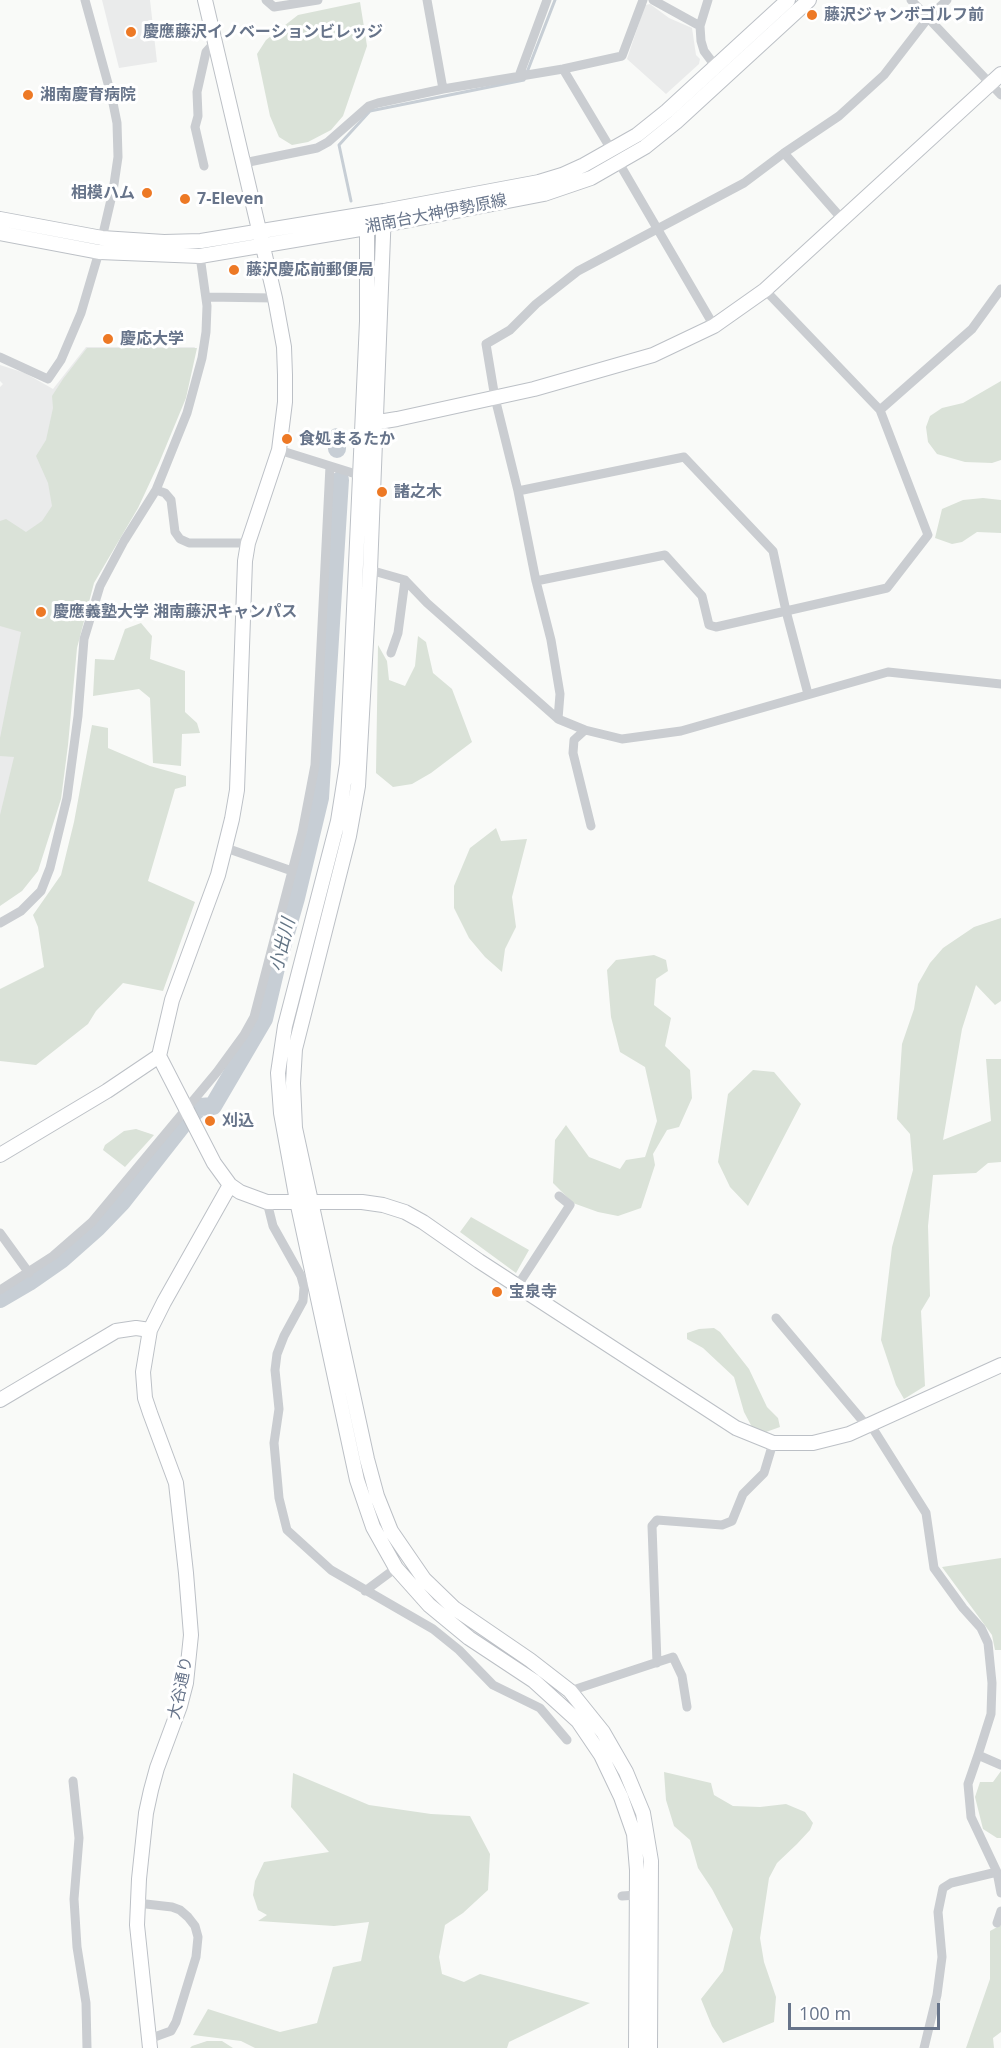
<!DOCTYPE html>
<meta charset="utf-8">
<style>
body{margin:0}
#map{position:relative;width:1001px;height:2048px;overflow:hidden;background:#f9faf8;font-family:"Open Sans",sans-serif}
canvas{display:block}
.scale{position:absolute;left:788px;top:2003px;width:152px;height:27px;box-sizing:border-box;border:3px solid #67748a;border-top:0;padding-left:8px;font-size:18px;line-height:21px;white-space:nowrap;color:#67748a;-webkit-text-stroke:4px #fff;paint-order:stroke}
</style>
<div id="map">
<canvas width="1001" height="2048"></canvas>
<div class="scale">100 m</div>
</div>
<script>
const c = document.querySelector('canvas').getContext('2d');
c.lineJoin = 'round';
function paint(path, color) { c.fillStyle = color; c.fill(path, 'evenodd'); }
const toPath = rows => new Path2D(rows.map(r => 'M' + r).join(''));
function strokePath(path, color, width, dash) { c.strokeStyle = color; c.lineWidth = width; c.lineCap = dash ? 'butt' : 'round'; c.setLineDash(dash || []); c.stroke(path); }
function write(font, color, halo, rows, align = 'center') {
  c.font = font + ' "Open Sans","Noto Sans JP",sans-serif'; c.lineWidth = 6; c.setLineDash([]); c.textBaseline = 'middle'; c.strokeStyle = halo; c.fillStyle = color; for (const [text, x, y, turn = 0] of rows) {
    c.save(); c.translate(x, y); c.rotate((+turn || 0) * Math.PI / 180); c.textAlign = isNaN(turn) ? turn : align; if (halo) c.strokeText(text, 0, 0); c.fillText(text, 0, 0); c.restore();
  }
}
paint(toPath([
 [102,0,150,0,157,62,119,68],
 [650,4,669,18,692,28,696,55,700,59,699,64,666,94,627,59,645,5],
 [86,347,195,347,89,583,0,901,0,387,3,384,0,381,0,365,25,373,53,389]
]), '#eaebeb');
paint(toPath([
 [360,2,367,46,343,116,331,130,308,142,292,145,279,137,270,116,257,54,266,40,298,15],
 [87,348,197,348,186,398,159,463,138,508,94,583,77,648,68,745,61,799,38,871,22,891,0,906,0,815,14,757,0,756,0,738,21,632,0,626,0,521,6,519,26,532,42,521,52,506,48,483,36,456,46,440,53,408,52,396,63,379],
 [1001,381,1001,460,992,463,965,462,937,454,928,442,926,427,930,416,942,408,963,403],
 [983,498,1001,500,1001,533,977,532,962,542,952,544,935,538,942,509,963,500],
 [141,623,152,636,150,659,185,671,185,712,197,723,200,733,182,734,181,766,153,763,150,698,139,689,93,696,95,659,114,660,125,629],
 [418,636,426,642,433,673,452,689,472,742,431,773,412,784,393,787,376,773,378,645,387,661,389,680,405,686,415,666],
 [92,725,108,728,108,748,150,766,186,776,186,786,175,789,148,881,195,902,163,991,123,983,96,1011,88,1024,36,1065,0,1061,0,989,44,967,38,927,33,915,61,875,74,822],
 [496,828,501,841,527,839,512,897,516,927,505,949,502,972,485,957,469,938,454,908,454,886,470,848],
 [1001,918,1001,1001,995,1005,976,985,962,1029,943,1140,991,1121,986,1059,1001,1059,1001,1162,988,1163,976,1173,933,1175,928,1226,930,1296,921,1311,925,1386,904,1399,896,1385,881,1340,892,1247,913,1170,910,1134,897,1119,902,1044,914,1009,918,984,930,963,943,948,974,927],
 [654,955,666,960,668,971,656,979,654,1005,671,1018,665,1046,690,1070,692,1098,679,1127,667,1130,653,1154,655,1165,641,1208,618,1216,598,1212,573,1203,553,1183,555,1140,566,1125,589,1157,620,1169,626,1160,645,1157,657,1121,645,1067,620,1052,611,1017,607,970,616,960],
 [753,1070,774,1072,801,1104,748,1206,730,1187,718,1162,728,1094],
 [136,1129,154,1135,125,1167,103,1150,105,1145,124,1131],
 [471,1217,529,1250,516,1273,460,1232],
 [714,1328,720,1332,749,1369,767,1407,778,1418,780,1427,766,1432,753,1429,744,1412,734,1377,703,1348,687,1339,687,1333,699,1329],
 [1001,1558,1001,1650,995,1650,992,1635,942,1567],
 [1001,1771,1001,1838,997,1838,983,1829,975,1797,980,1782,993,1782],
 [664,1772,711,1783,714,1795,733,1806,760,1807,786,1804,805,1812,813,1823,810,1830,797,1844,777,1863,769,1878,760,1938,764,1962,776,1997,774,2022,723,2043,712,2026,701,1999,723,1971,733,1929,712,1889,698,1868,690,1840,674,1826,666,1800],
 [293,1773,369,1805,431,1814,470,1816,490,1854,488,1890,463,1913,445,1925,439,1957,442,1974,464,1982,480,1974,590,2003,509,2042,507,2048,255,2048,241,2041,193,2035,208,2009,280,2032,317,2023,333,1967,361,1961,369,1922,334,1926,258,1921,267,1915,258,1910,253,1895,255,1881,264,1862,329,1852,291,1807],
 [1001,1925,1001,2032,993,2038,994,2048,966,2048,990,1979,990,1931],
 [207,2041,222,2041,233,2048,190,2048,192,2046]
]), '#dae2d8');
strokePath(toPath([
 [351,201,339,145,370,111,524,80,555,0]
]), '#c7ced5', 3);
strokePath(toPath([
 [337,449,337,437],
 [0,1299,29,1282,62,1259,97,1228,122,1202,184,1123,200,1107,213,1106,264,1019,276,968,296,898,320,798,340,480]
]), '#c7ced5', 18);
const secondary = toPath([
 [205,0,275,298,284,347,285,375,285,402,279,450,248,543,245,561,237,790,232,819,218,875,172,1000,159,1056,214,1163,230,1185,240,1192,267,1202,362,1202,383,1205,405,1212,423,1222,479,1261,736,1428,773,1443,813,1443,849,1434,1001,1365],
 [384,211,370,570,358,786,349,836,295,1049,293,1083,295,1128,367,1459,377,1496,391,1531,424,1579,454,1608,530,1660,570,1691,603,1732,626,1772,643,1813,651,1861,650,2048],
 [367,214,367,321,347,764,338,821,285,1026,278,1073,281,1113,297,1201,357,1480,373,1527,396,1568,429,1605,469,1638,534,1681,578,1721,601,1755,621,1797,634,1834,637,1870,636,2048],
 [0,219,102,238,164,242,201,241,384,211,539,182,562,175,584,165,637,135,667,111,788,0],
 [0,233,99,252,200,256,384,225,544,194,591,178,645,147,676,122,809,0],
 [366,424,397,419,534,389,653,355,714,326,765,290,1001,74],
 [0,1155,107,1091,159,1056],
 [0,1400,116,1331,136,1328,150,1330],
 [150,2048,137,1925,139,1879,146,1813,151,1790,157,1768,180,1706,186,1683,191,1635,186,1573,176,1483,150,1413,145,1398,143,1372,150,1330,164,1302,230,1185]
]);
strokePath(secondary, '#bcc0c6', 16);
strokePath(toPath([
 [85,0,112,98,117,123,118,157,113,191,102,238],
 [266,0,274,7,318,0],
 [427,0,443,89],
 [653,0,700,26],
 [708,0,700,26,701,41,704,51,716,67],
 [911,0,1001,95],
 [563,69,612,151],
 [519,76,547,0],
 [784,153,842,219],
 [244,163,317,148,328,142,369,106,378,103,443,89,563,69,622,56,643,0],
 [619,163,714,326],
 [204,166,195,127,198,116,197,92,206,52,215,42],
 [206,297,275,298],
 [0,357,48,379,61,360,81,313,99,252],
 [880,410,972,329,1001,289],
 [279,450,359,475],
 [156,490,165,493,171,500,175,532,180,539,189,543,248,543],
 [518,491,684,457,773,551,786,611,808,694],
 [370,570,405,580,427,603,558,719,585,730,622,739,681,731,888,672,1001,684],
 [536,581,665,555,702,596,709,625,716,627,887,588,928,535,880,410,765,290],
 [391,653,398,633,405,580],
 [558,719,560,694,551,640,536,581,518,491,495,398,486,344,510,330,536,304,578,271,744,183,784,153,839,116,884,75,928,18,947,0],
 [585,730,574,740,573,753,591,826],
 [226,848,292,871],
 [0,923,21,911,41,891,50,868,67,798,78,716,84,639,100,586,124,541,156,490,187,413,202,358,206,332,207,306,200,256],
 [267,1202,273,1226,301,1276,304,1287,303,1301,284,1336,277,1354,275,1370,279,1409,274,1443,279,1498,287,1530,331,1570,433,1629,459,1650,493,1685,540,1708,567,1740],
 [0,1233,29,1273],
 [518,1285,570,1205,559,1196],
 [0,1290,53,1256,92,1222,217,1072,244,1035,254,1017,302,833,315,765,330,466],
 [776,1318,867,1426],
 [870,1424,926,1513,934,1568,963,1608,981,1628,988,1643,992,1683,991,1714,978,1755,1001,1765],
 [365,1591,396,1568],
 [657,1663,652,1526,657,1520,722,1525,732,1521,743,1494,764,1473,773,1443],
 [570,1691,673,1657,682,1676,687,1707],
 [73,1781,79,1838,74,1899,77,1947,86,2003,87,2048],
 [997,1872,1001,1893],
 [622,1896,637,1895],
 [137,1903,172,1907,180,1910,188,1917,195,1926,198,1937,196,1957,176,2022,171,2031,149,2039],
 [997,1923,1001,1911],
 [924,2048,937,1995,942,1957,938,1912,943,1888,951,1883,997,1872,971,1817,968,1784,978,1755]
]), '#cacdd1', 9);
strokePath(secondary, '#fff', 14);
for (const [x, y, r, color] of [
 [812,15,6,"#ed7925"],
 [131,32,6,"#ed7925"],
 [28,95,6,"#ed7925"],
 [147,193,6,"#ed7925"],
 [185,199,6,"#ed7925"],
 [234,270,6,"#ed7925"],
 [108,339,6,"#ed7925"],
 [287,439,6,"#ed7925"],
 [382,492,6,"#ed7925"],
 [41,612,6,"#ed7925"],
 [210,1121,6,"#ed7925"],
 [497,1292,6,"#ed7925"]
]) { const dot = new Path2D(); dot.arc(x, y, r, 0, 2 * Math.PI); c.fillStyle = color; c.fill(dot); strokePath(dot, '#fff', 2); }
write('bold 16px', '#67748a', '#fff', [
 ["藤沢ジャンボゴルフ前",824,15],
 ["慶應藤沢イノベーションビレッジ",143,32],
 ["湘南慶育病院",40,95],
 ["相模ハム",135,193,"right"],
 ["7-Eleven",197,199],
 ["藤沢慶応前郵便局",246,270],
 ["慶応大学",120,339],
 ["食処まるたか",299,439],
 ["諸之木",394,492],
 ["慶應義塾大学 湘南藤沢キャンパス",53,612],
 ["刈込",222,1121],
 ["宝泉寺",509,1292]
], 'left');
write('16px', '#67748a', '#fff', [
 ["湘南台大神伊勢原線",436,214,-11],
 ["大谷通り",181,1688,-78]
]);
write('italic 18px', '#637585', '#fff', [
 ["小出川",283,945,-76]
]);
</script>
